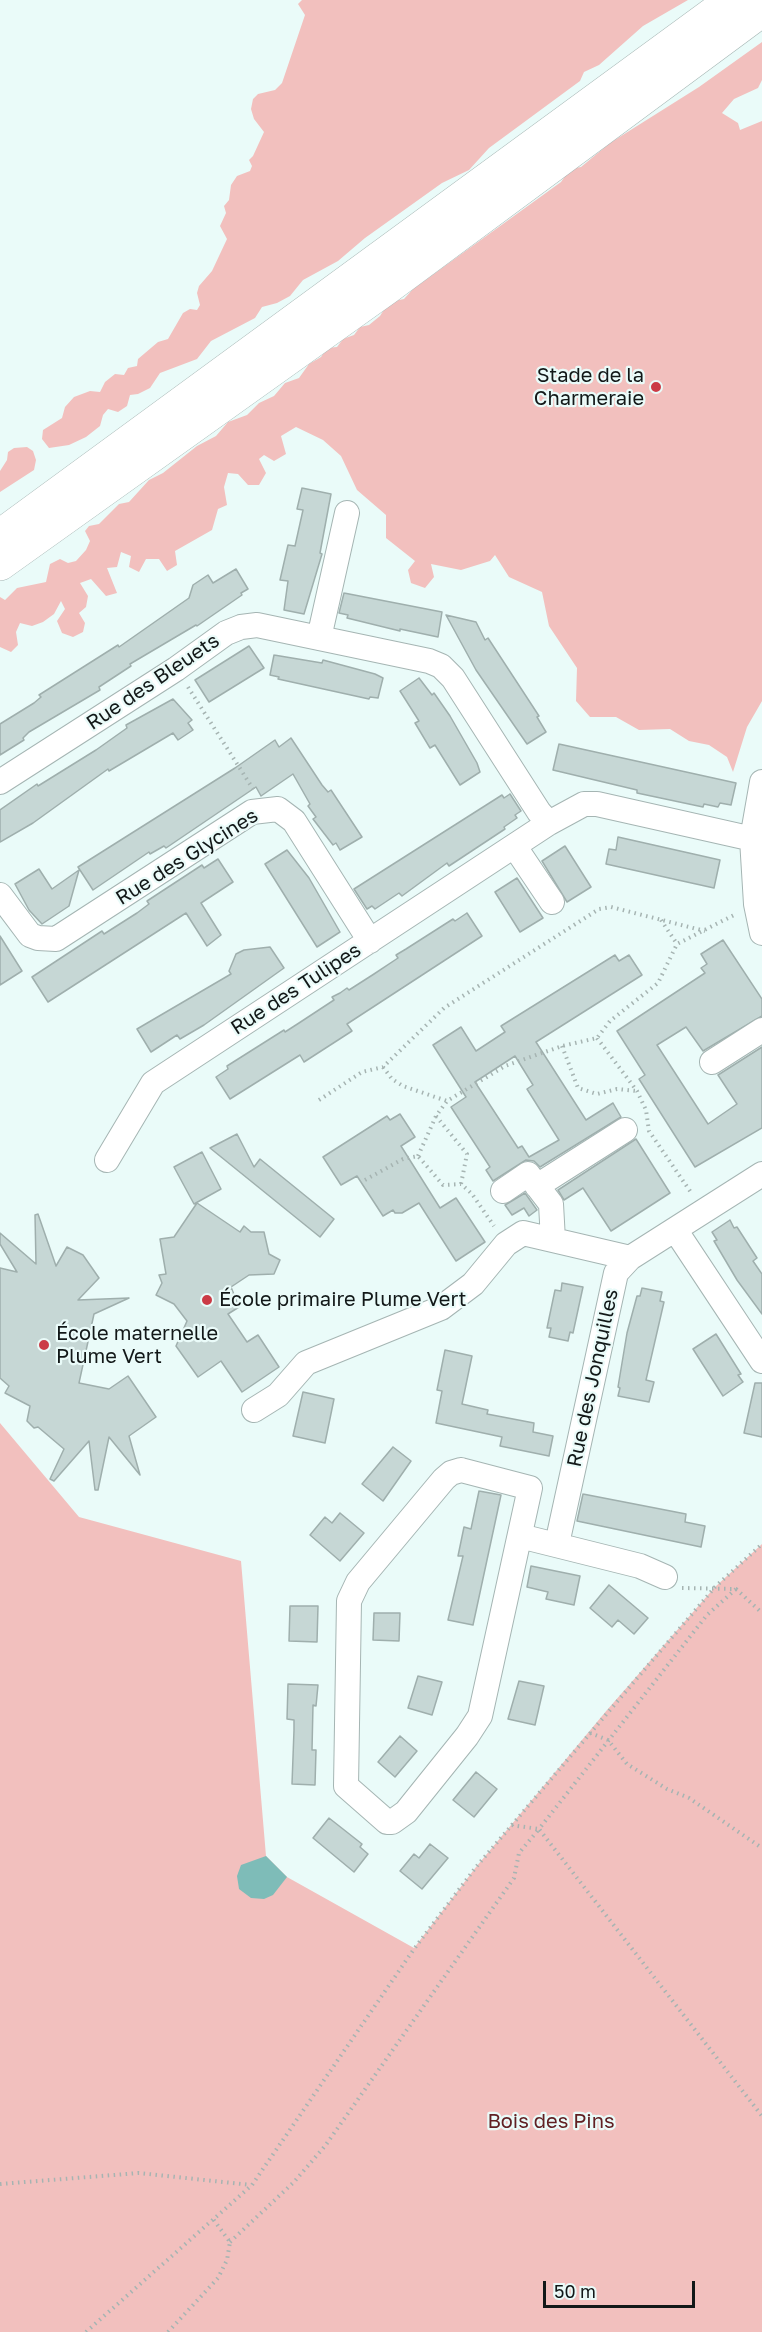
<!DOCTYPE html>
<meta charset="utf-8">
<style>
body{margin:0}
#map{position:relative;width:762px;height:2332px;overflow:hidden;background:#eafbf9;font-family:"Golos Text",sans-serif}
canvas{display:block}
.scale{position:absolute;left:543px;top:2281px;width:152px;height:27px;box-sizing:border-box;border:3px solid #121818;border-top:0;padding-left:8px;font-size:18px;line-height:21px;white-space:nowrap;color:#121818;-webkit-text-stroke:4px #eafbf9;paint-order:stroke}
</style>
<div id="map">
<canvas width="762" height="2332"></canvas>
<div class="scale">50 m</div>
</div>
<script>
const c = document.querySelector('canvas').getContext('2d');
c.lineJoin = 'round';
function paint(path, color) { c.fillStyle = color; c.fill(path, 'evenodd'); }
const toPath = rows => new Path2D(rows.map(r => 'M' + r).join(''));
function strokePath(path, color, width, dash) { c.strokeStyle = color; c.lineWidth = width; c.lineCap = dash ? 'butt' : 'round'; c.setLineDash(dash || []); c.stroke(path); }
function write(font, color, halo, rows, align = 'center') {
  c.font = font + ' "Golos Text",sans-serif'; c.lineWidth = 4.5; c.setLineDash([]); c.textBaseline = 'middle'; c.strokeStyle = halo; c.fillStyle = color; for (const [text, x, y, turn = 0] of rows) {
    c.save(); c.translate(x, y); c.rotate((+turn || 0) * Math.PI / 180); c.textAlign = isNaN(turn) ? turn : align; if (halo) c.strokeText(text, 0, 0); c.fillText(text, 0, 0); c.restore();
  }
}
paint(toPath([
 [302,0,688,0,643,26,599,65,584,72,580,81,489,148,469,170,442,183,365,238,338,261,303,280,290,296,277,303,262,307,255,318,211,341,197,359,160,373,150,388,138,394,130,395,127,406,118,412,108,409,103,415,100,426,86,437,69,445,49,448,42,439,43,430,62,418,65,407,74,397,90,391,100,392,105,382,115,374,124,375,128,368,137,366,138,359,158,342,168,339,183,313,190,309,197,310,200,305,197,293,199,286,212,271,227,239,220,226,226,213,224,206,229,200,231,185,237,176,250,171,252,166,249,160,253,156,264,132,254,119,251,109,253,99,258,94,275,90,282,83,305,15,298,4],
 [762,42,762,80,758,88,734,99,722,113,738,123,740,130,762,121,762,701,747,727,733,772,727,757,709,745,689,741,670,729,639,730,616,717,590,717,576,701,577,668,549,626,542,592,509,577,495,555,490,561,461,570,431,564,434,577,425,588,411,583,408,570,415,561,386,538,386,515,357,490,341,456,323,440,296,427,281,436,286,454,274,461,264,455,259,459,266,473,259,485,248,485,238,474,228,473,224,487,227,505,218,509,212,530,175,551,177,565,167,571,159,559,146,559,139,572,129,567,131,556,121,552,117,567,107,568,117,593,106,596,91,579,80,583,88,596,86,607,79,613,85,623,83,632,73,637,62,633,57,621,65,609,61,601,54,614,43,622,32,626,20,623,16,632,18,645,11,652,0,647,0,597,5,600,17,588,46,582,50,564,60,559,68,563,76,561,86,550,90,541,85,531,89,526,99,524,119,504,129,502,149,480,163,473,197,446,216,436,228,422,247,415,259,403,274,396,285,383,299,378,309,364,321,357,327,348,337,347,343,339,354,335,360,327,369,325,380,316,389,302,404,299,413,289,561,182,570,169,581,167,610,143,699,87],
 [27,447,33,451,36,460,34,470,0,492,0,471,7,460,8,452,14,448],
 [0,1423,79,1517,241,1561,266,1856,287,1877,414,1948,476,1867,607,1710,715,1587,762,1544,762,2332,0,2332]
]), '#f2c0be');
paint(toPath([
 [266,1856,287,1877,273,1895,264,1899,251,1898,239,1889,237,1876,241,1865]
]), '#7ebcb8');
const building = toPath([
 [302,488,331,494,320,553,322,554,304,614,284,610,288,581,280,580,288,545,295,546,303,510,297,509,302,488],
 [236,569,248,589,241,593,242,595,197,626,196,625,130,664,131,666,99,687,100,690,29,732,23,738,24,740,0,755,0,724,34,703,41,697,39,695,118,645,119,647,189,598,193,585,208,575,213,583,236,569],
 [344,593,442,612,438,637,400,629,400,631,347,618,348,615,339,613,344,593],
 [446,615,476,622,485,640,488,638,539,716,537,717,546,732,527,744,476,670,446,615],
 [249,646,264,668,209,702,195,680,249,646],
 [274,655,322,663,323,660,375,674,383,678,378,698,370,697,369,699,278,679,279,677,270,675,274,655],
 [419,678,432,695,434,693,450,716,477,763,480,772,460,785,435,745,430,748,415,723,419,721,400,691,419,678],
 [173,699,192,720,188,723,193,730,178,740,173,733,109,771,108,769,33,823,0,842,0,810,37,784,38,786,96,750,127,728,126,725,173,699],
 [291,738,322,785,328,792,331,790,362,837,340,850,336,843,333,845,313,819,316,817,308,806,310,804,293,774,261,796,256,787,166,848,164,846,150,854,149,852,93,890,78,867,235,768,275,740,279,747,291,738],
 [559,744,736,783,731,805,720,803,718,807,704,804,703,807,637,793,637,790,553,770,559,744],
 [510,794,521,811,515,815,517,818,504,827,505,829,449,866,447,863,402,896,399,893,375,909,372,906,367,909,354,889,502,795,504,798,510,794],
 [618,837,720,860,714,888,606,864,609,849,616,850,618,837],
 [565,846,591,887,567,902,542,861,565,846],
 [287,850,309,878,340,932,317,947,265,864,287,850],
 [218,859,233,882,201,903,221,935,207,946,186,913,48,1002,32,977,102,931,104,934,137,913,149,904,147,901,202,865,204,868,218,859],
 [39,869,52,889,79,870,69,906,42,924,29,910,15,884,39,869],
 [517,878,543,918,520,932,495,892,517,878],
 [467,913,482,936,347,1024,352,1031,304,1062,300,1055,230,1099,216,1077,228,1069,227,1066,284,1030,285,1032,299,1023,334,1000,332,997,340,993,347,988,349,990,374,974,398,958,396,955,406,949,453,919,455,921,467,913],
 [0,936,22,971,0,985,0,936],
 [723,940,762,999,762,1016,703,1051,686,1027,657,1045,708,1124,737,1104,718,1075,762,1047,762,1128,695,1167,639,1079,645,1075,617,1031,705,973,701,968,707,964,701,954,723,940],
 [270,947,284,968,204,1025,180,1039,177,1035,151,1052,137,1029,231,974,229,971,236,954,244,950,270,947],
 [615,955,619,961,629,955,642,975,536,1042,586,1120,613,1103,621,1117,540,1167,534,1161,526,1160,493,1181,486,1170,490,1167,451,1107,466,1097,433,1045,461,1027,476,1051,505,1032,501,1026,615,955],
 [515,1056,533,1085,527,1089,559,1140,529,1157,522,1146,518,1148,475,1082,515,1056],
 [400,1114,415,1137,401,1146,440,1208,456,1198,485,1242,456,1261,419,1203,402,1213,395,1213,393,1210,383,1216,357,1176,341,1185,323,1157,387,1116,390,1120,400,1114],
 [237,1134,254,1167,260,1159,334,1219,320,1237,210,1148,237,1134],
 [636,1139,670,1193,611,1231,583,1188,564,1200,558,1190,636,1139],
 [202,1152,221,1189,194,1204,174,1167,202,1152],
 [525,1193,537,1210,529,1216,524,1208,512,1215,505,1205,525,1193],
 [197,1203,240,1232,244,1226,251,1232,264,1232,269,1254,280,1260,274,1274,249,1275,231,1287,239,1307,228,1314,247,1342,258,1335,279,1367,242,1392,221,1361,198,1377,176,1346,187,1321,174,1304,156,1295,162,1283,159,1275,166,1274,160,1239,174,1237,197,1203],
 [38,1214,56,1266,67,1247,83,1255,99,1278,78,1300,129,1298,94,1314,79,1383,109,1389,128,1376,156,1417,129,1436,140,1475,109,1437,98,1490,95,1490,89,1441,54,1481,50,1479,64,1449,38,1427,34,1428,27,1421,30,1406,5,1393,9,1386,0,1378,0,1268,17,1272,0,1244,0,1233,36,1264,35,1215,38,1214],
 [730,1220,734,1228,737,1227,757,1258,753,1261,762,1274,762,1314,737,1280,714,1241,717,1240,712,1232,730,1220],
 [562,1283,583,1287,573,1333,570,1332,568,1341,549,1337,551,1328,547,1328,555,1290,561,1291,562,1283],
 [642,1288,662,1292,660,1301,664,1302,646,1380,654,1382,649,1402,618,1396,620,1388,618,1387,627,1333,637,1296,640,1296,642,1288],
 [716,1334,741,1374,738,1375,743,1382,723,1396,693,1349,716,1334],
 [445,1350,472,1356,462,1404,488,1410,487,1414,534,1423,533,1432,553,1436,549,1456,500,1446,502,1437,436,1423,442,1391,437,1390,445,1350],
 [755,1383,762,1383,762,1437,744,1433,755,1383],
 [303,1392,334,1399,325,1443,293,1436,303,1392],
 [393,1447,411,1461,383,1501,362,1484,393,1447],
 [479,1491,501,1495,473,1625,448,1620,463,1556,458,1556,464,1527,471,1529,479,1491],
 [583,1494,686,1514,685,1522,705,1526,701,1547,577,1521,583,1494],
 [340,1513,364,1533,340,1561,310,1535,325,1517,332,1523,340,1513],
 [531,1566,580,1576,574,1605,546,1599,548,1592,527,1587,531,1566],
 [609,1585,648,1618,634,1634,618,1620,612,1627,590,1608,609,1585],
 [290,1606,318,1606,317,1642,289,1641,290,1606],
 [374,1613,400,1613,399,1641,373,1640,374,1613],
 [418,1676,442,1682,432,1715,408,1708,418,1676],
 [519,1681,544,1686,535,1725,508,1719,519,1681],
 [288,1684,318,1685,316,1706,313,1705,312,1750,316,1750,315,1785,292,1784,294,1730,294,1720,287,1719,288,1684],
 [400,1736,417,1751,395,1777,378,1762,400,1736],
 [476,1772,497,1789,474,1817,453,1800,476,1772],
 [329,1818,362,1844,360,1847,368,1854,354,1872,313,1838,329,1818],
 [430,1844,448,1858,422,1889,400,1871,414,1854,419,1858,430,1844]
]);
paint(building, '#c6d7d5');
strokePath(building, '#9fafad', 1.5);
const minor = toPath([
 [319,638,347,513],
 [0,782,176,669,226,633,241,627,257,625,429,661,441,666,453,678,539,812,549,823],
 [762,782,752,839,756,904,762,933],
 [515,847,552,902],
 [0,895,30,935,38,938,56,939,252,812,278,809,294,821,370,941],
 [712,1062,762,1030],
 [107,1160,153,1083,549,823,584,804,597,804,762,841],
 [537,1186,625,1130],
 [503,1191,528,1174,551,1204,553,1240],
 [676,1231,762,1361],
 [254,1410,278,1395,306,1363,441,1308,473,1284,506,1244,523,1233,630,1258],
 [461,1470,530,1488,480,1716,467,1736,406,1812,392,1822,387,1822,346,1786,349,1601,358,1582,444,1479,451,1473,461,1470],
 [520,1536,640,1566,665,1577],
 [557,1544,616,1273,630,1258,762,1174]
]);
const highway = toPath([
 [0,536,732,0],
 [0,564,388,287,762,10]
]);
strokePath(minor, '#a5b5b3', 26);
strokePath(highway, '#a5b5b3', 34);
strokePath(toPath([
 [188,687,255,792],
 [661,920,677,944],
 [597,1038,637,1091,646,1110,649,1131,692,1194],
 [562,1046,578,1088,597,1094,617,1089,637,1091],
 [383,1067,392,1079,403,1086,447,1101],
 [319,1100,362,1072,383,1067,444,1008,599,909,611,907,705,931],
 [436,1116,467,1154,461,1184],
 [418,1156,436,1116,447,1101,505,1066,562,1046,597,1038,610,1021,658,983,677,944,736,914],
 [365,1180,403,1159,418,1156,443,1185,461,1184,472,1194,494,1226],
 [682,1588,736,1589,762,1613],
 [736,1589,707,1615,539,1829,762,2116],
 [590,1733,608,1740,627,1764,667,1789,689,1798,762,1848],
 [0,2184,139,2173,251,2185],
 [230,2242,294,2182,325,2146,514,1878,519,1853,539,1829,511,1825],
 [86,2332,252,2185,414,1949,476,1867,715,1587,762,1544],
 [168,2332,218,2278,227,2260,230,2242,213,2219]
]), '#a6b4b2', 4, [1.5, 4.5]);
strokePath(minor, '#fff', 24);
strokePath(highway, '#fff', 33);
for (const [x, y, r, color] of [
 [656,387,6,"#cb3b46"],
 [207,1300,6,"#cb3b46"],
 [44,1345,6,"#cb3b46"]
]) { const dot = new Path2D(); dot.arc(x, y, r, 0, 2 * Math.PI); c.fillStyle = color; c.fill(dot); strokePath(dot, '#eafbf9', 2); }
write('20px', '#121818', '#eafbf9', [
 ["Stade de la",644,376,"right"],
 ["Charmeraie",644,399,"right"],
 ["École primaire Plume Vert",219,1300],
 ["École maternelle",56,1334],
 ["Plume Vert",56,1357]
], 'left');
write('20px', '#121818', '#eafbf9', [
 ["Rue des Bleuets",153,682,-34],
 ["Rue des Glycines",187,857,-32],
 ["Rue des Tulipes",296,989,-33],
 ["Rue des Jonquilles",593,1378,-78]
]);
write('20px', '#612023', '#eafbf9', [
 ["Bois des Pins",551,2122]
]);
</script>
